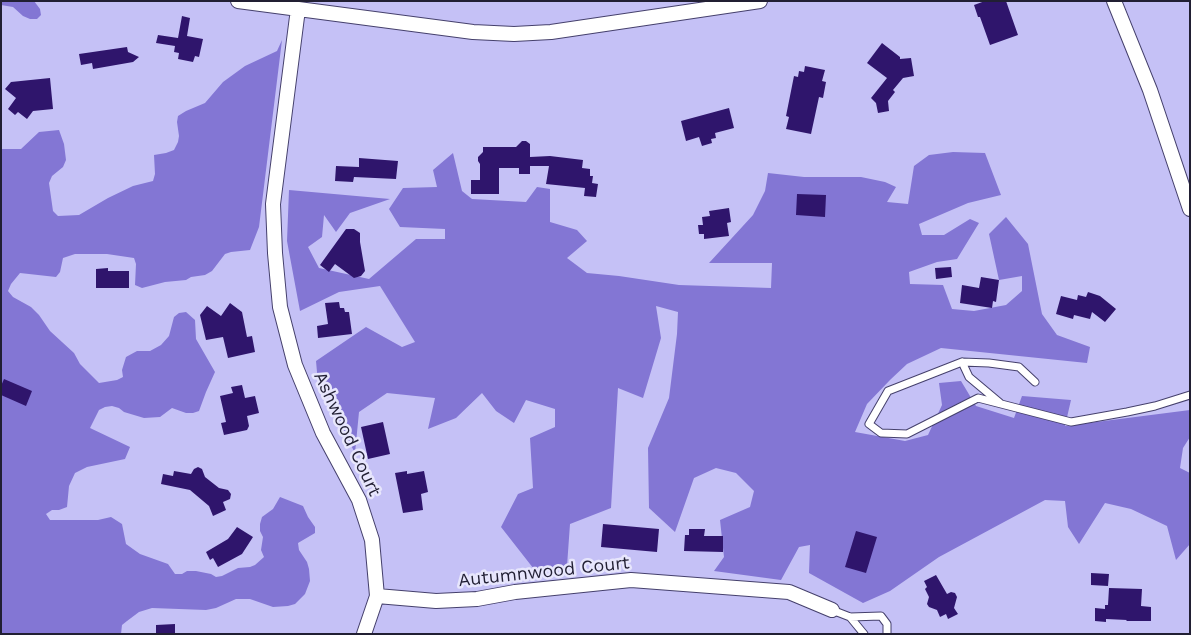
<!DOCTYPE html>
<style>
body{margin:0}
#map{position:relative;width:1191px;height:635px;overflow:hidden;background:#c5c1f6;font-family:"Work Sans",sans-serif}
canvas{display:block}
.frame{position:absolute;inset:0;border:2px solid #211f33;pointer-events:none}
</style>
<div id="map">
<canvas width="1191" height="635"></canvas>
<div class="frame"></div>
</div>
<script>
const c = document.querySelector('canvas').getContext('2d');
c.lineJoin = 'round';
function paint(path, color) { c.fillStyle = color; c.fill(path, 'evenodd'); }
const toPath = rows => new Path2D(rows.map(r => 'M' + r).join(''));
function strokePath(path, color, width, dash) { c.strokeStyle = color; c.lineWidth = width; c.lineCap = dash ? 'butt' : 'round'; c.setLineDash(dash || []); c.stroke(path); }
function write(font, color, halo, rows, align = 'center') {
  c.font = font + ' "Work Sans",sans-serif'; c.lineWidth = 5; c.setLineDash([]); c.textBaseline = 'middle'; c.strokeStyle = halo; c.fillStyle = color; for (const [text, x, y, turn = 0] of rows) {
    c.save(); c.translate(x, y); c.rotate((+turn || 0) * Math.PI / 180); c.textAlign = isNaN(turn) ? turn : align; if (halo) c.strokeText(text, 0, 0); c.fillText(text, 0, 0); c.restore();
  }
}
paint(toPath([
 [1,1,34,1,40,9,41,15,37,19,30,19,23,16,13,7,1,5],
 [282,40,259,227,250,250,231,252,225,254,212,271,205,275,191,277,186,280,165,282,142,288,135,285,136,264,134,258,107,254,75,254,63,258,60,272,56,277,20,273,11,284,8,291,13,297,31,307,39,315,50,331,74,353,80,364,99,383,117,380,123,377,122,370,126,357,137,351,150,351,161,345,169,336,174,317,179,313,186,312,195,320,196,339,215,372,206,392,199,411,193,413,186,413,172,408,160,417,144,418,124,412,119,408,112,406,105,407,99,410,90,428,130,447,125,459,87,467,75,473,69,486,67,507,59,510,52,510,46,514,50,520,98,520,111,517,122,524,126,544,140,554,168,564,175,574,182,574,187,571,196,571,211,574,216,577,222,576,238,568,250,567,255,565,264,557,261,550,263,537,260,531,260,524,262,517,273,509,280,497,303,506,308,517,315,527,315,533,298,543,299,550,307,562,309,569,310,581,305,594,295,604,288,606,273,607,250,599,236,599,216,608,206,610,152,608,139,612,127,621,122,625,121,634,1,634,1,149,21,149,39,132,59,130,64,144,66,160,63,167,52,176,49,183,53,211,58,216,79,215,108,198,133,186,153,181,155,174,154,155,166,153,174,150,178,142,179,136,177,122,178,116,186,111,205,103,223,82,245,66,277,51],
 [953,152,985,153,1001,195,968,203,919,224,922,235,944,235,970,219,979,223,957,259,937,262,909,272,910,284,943,285,952,309,974,311,1006,305,1022,291,1022,276,999,280,989,234,1006,217,1028,244,1042,314,1057,335,1090,347,1087,363,941,348,907,364,890,380,867,404,855,432,905,441,928,435,942,405,939,383,961,381,976,406,1014,418,1022,396,1071,400,1065,426,1190,410,1190,437,1183,448,1180,468,1190,473,1190,544,1176,560,1167,526,1131,509,1105,503,1079,544,1068,527,1065,501,1045,500,939,557,890,591,863,603,809,573,810,545,799,547,781,580,714,571,724,557,720,520,750,507,754,491,736,473,716,468,694,478,675,532,649,508,648,448,669,398,677,334,678,312,656,306,661,338,643,398,618,388,611,508,570,524,567,566,537,573,501,527,518,494,533,488,530,438,555,427,555,409,526,400,514,423,496,411,482,393,456,418,428,429,435,398,387,393,359,412,355,453,318,383,316,361,366,327,402,347,415,342,380,286,339,292,300,311,287,241,289,190,390,199,350,213,336,232,324,215,322,237,308,247,319,268,369,279,416,239,445,239,445,229,400,227,389,209,403,188,437,187,433,170,453,153,462,191,472,199,526,202,537,187,550,189,550,222,577,230,587,241,567,258,587,273,619,276,679,285,771,288,772,263,709,263,753,215,765,191,768,173,804,177,861,177,885,182,896,187,887,202,908,204,914,166,929,155]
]), '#8376d4');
paint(toPath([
 [985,1,1006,1,1018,35,990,45,980,17,978,17,974,5],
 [182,16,190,18,187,36,203,39,199,57,195,56,193,62,178,59,179,53,174,52,175,46,156,43,158,35,178,38],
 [882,43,900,57,900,59,911,58,914,76,903,78,893,90,895,92,888,101,889,111,878,113,876,103,871,98,887,78,867,63],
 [127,47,128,52,139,57,133,62,93,69,92,63,81,65,79,54],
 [805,66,825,70,822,81,826,82,823,98,819,97,811,134,786,129,789,117,786,116,794,76,798,77,799,71,804,72],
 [50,78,53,109,33,111,27,119,18,112,15,115,8,109,16,98,5,89,11,82],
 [729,108,734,128,715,133,716,138,711,139,712,143,702,146,699,137,686,141,681,121],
 [522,141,526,141,530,144,530,157,550,156,583,160,582,168,590,169,590,176,593,176,592,183,598,184,596,197,584,196,585,188,546,184,549,166,530,166,530,174,519,174,519,168,499,168,499,194,471,194,471,180,480,180,480,164,478,161,478,157,483,152,483,147,516,147],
 [359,158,398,161,396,179,354,177,353,182,335,181,336,166,359,167],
 [797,194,826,195,825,217,796,215],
 [729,208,731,222,727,223,729,236,704,239,704,234,699,234,698,225,703,225,702,217,710,216,709,211],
 [346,229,354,229,360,233,360,242,365,271,361,276,354,278,335,264,329,272,320,265],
 [951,267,952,277,936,279,935,268],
 [108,268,108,271,129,271,129,288,96,288,96,269],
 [981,277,999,280,996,302,993,301,992,308,960,303,962,285,979,288],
 [1088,292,1100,296,1116,309,1105,322,1092,312,1090,319,1074,315,1073,319,1056,314,1061,296,1077,300,1078,295,1086,297],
 [339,302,340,308,344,308,345,312,349,312,352,334,318,338,317,326,328,324,325,303],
 [230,303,242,312,247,337,252,336,255,352,228,358,223,337,206,340,200,315,207,306,221,316],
 [4,379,32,391,26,406,1,395,1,386],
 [242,385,245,398,255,396,259,413,247,416,249,426,247,430,224,435,221,423,226,422,220,396,233,393,231,387],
 [383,422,390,454,368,459,361,427],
 [198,467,202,469,205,477,219,488,228,490,231,494,230,499,223,502,226,510,213,516,209,506,190,490,161,484,163,474,173,476,174,471,191,474,194,469],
 [407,471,407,474,424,471,428,492,421,494,423,510,403,513,395,473],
 [603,524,659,529,657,552,601,547],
 [237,527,253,537,242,554,218,567,213,558,210,560,206,552,228,539],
 [689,529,705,529,704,536,723,536,723,552,684,551,685,535,689,535],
 [856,531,877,537,866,573,845,567],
 [1091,573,1109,574,1108,586,1091,585],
 [936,575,947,594,951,592,955,593,957,597,954,608,958,614,948,619,946,614,940,617,937,610,929,607,927,604,929,597,925,589,927,587,924,581],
 [1109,588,1142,589,1141,606,1151,607,1151,621,1126,621,1127,620,1106,619,1106,622,1095,621,1095,608,1105,609,1105,605,1108,605],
 [175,624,175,634,156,634,156,625]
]), '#2f156c');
const lane = toPath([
 [962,362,969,377,1000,403],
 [1035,382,1019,367,989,363,962,362,888,391,869,424,881,433,907,434,978,398,1071,422,1127,412,1155,406,1190,395],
 [832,610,850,617,881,616,887,624,887,634],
 [850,617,864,634]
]);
const street = toPath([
 [238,1,473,32,514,34,551,32,760,1],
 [1114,1,1150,90,1190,209],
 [298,9,273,204,275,253,280,307,295,365,323,433,359,500,372,540,377,596,364,634],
 [377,596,436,601,477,599,515,592,631,580,789,592,832,610]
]);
strokePath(lane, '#45406c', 9);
strokePath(street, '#45406c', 16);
strokePath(lane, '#fff', 7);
strokePath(street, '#fff', 14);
write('18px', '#211f33', '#e7e6fc', [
 ["Ashwood Court",347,434,65],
 ["Autumnwood Court",544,572,-6]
]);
</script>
